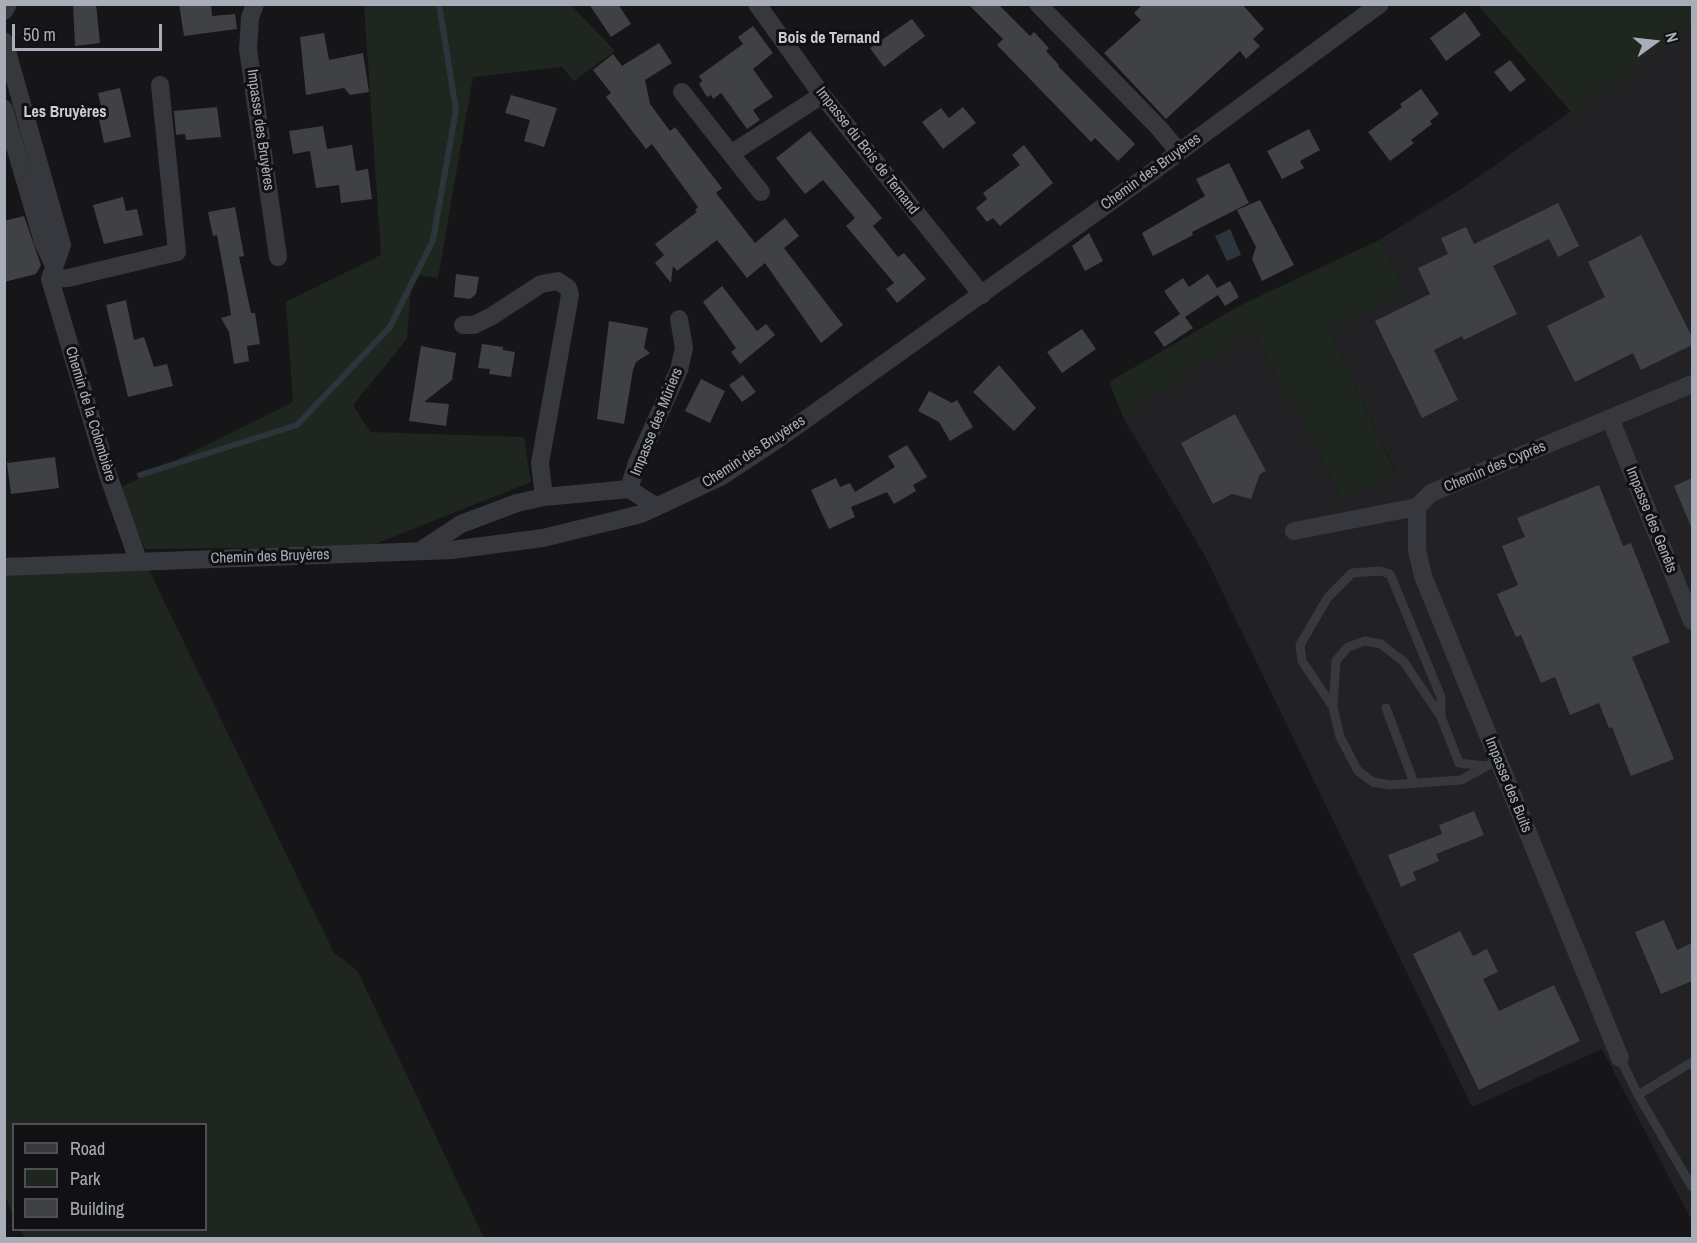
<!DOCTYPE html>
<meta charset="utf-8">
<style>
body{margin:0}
#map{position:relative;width:1697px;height:1243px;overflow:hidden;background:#161618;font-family:"Archivo Narrow",sans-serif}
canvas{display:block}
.frame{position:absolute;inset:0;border:6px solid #a8adb8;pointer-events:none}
.legend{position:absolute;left:12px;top:1123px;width:195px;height:108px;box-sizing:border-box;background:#111113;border:2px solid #4d4f55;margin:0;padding:8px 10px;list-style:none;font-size:18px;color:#a8adb8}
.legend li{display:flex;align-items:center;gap:12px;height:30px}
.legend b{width:30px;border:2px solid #4d4f55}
.north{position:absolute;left:1625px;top:12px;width:60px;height:60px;-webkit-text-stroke:4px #111113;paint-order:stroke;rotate:75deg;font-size:16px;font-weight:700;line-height:24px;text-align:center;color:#a8adb8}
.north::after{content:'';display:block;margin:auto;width:21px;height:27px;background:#a8adb8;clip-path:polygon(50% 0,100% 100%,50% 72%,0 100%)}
.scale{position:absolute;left:12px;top:24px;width:150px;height:27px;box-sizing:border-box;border:3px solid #a8adb8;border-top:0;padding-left:8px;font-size:18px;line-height:21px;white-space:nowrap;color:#a8adb8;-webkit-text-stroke:4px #111113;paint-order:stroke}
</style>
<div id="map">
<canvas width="1697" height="1243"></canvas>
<div class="frame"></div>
<ul class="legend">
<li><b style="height:8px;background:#37383d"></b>Road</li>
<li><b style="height:16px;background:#1e261f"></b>Park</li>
<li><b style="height:16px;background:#404145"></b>Building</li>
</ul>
<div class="north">N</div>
<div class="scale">50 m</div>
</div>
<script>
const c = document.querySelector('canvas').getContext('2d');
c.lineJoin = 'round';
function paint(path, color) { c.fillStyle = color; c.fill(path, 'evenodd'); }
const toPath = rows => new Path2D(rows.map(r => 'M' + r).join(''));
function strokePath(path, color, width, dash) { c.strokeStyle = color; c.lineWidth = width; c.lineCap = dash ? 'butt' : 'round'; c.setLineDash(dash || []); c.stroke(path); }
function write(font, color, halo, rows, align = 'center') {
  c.font = font + ' "Archivo Narrow",sans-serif'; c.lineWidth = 6; c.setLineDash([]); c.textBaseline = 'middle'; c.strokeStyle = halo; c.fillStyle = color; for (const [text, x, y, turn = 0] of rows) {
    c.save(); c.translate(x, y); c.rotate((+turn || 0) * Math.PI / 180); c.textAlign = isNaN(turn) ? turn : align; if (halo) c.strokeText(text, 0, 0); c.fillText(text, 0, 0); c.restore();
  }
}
paint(toPath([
 [1692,26,1692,1221,1602,1049,1472,1107,1205,556,1123,417,1253,331,1342,499,1397,475,1329,330,1406,291,1379,240,1464,187]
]), '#222225');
paint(toPath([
 [364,5,571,5,615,51,574,81,562,67,473,77,438,278,412,274,407,339,353,405,370,432,524,437,531,482,368,547,145,549,118,489,293,402,286,302,381,255],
 [1478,5,1692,5,1692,26,1572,113],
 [1379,240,1406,291,1329,330,1397,476,1342,499,1253,331,1123,417,1109,382,1241,305],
 [149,570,334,953,357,970,484,1238,25,1238,20,1230,206,1230,206,1124,14,1124,13,1215,5,1196,5,576]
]), '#1e261f');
paint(toPath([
 [1230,229,1241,255,1227,261,1215,236]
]), '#2c353c');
strokePath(toPath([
 [140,475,297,425,390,327,433,240,456,110,439,4]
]), '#2c353c', 6);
paint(toPath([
 [73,4,96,4,100,43,75,46],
 [179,4,211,4,212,16,235,14,237,29,184,36],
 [589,4,618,4,631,24,611,37],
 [968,4,998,4,1030,36,1034,32,1049,48,1046,51,1059,65,1058,66,1135,144,1118,161,1095,138,1091,142,997,45,1003,39],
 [1143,4,1242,4,1264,29,1253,39,1260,46,1246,59,1240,51,1166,119,1104,53,1141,20,1134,13],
 [1465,12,1481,35,1446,61,1430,38],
 [912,19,925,36,884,67,870,48],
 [753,26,773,53,753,69,773,97,753,110,760,120,747,129,721,93,713,99,711,95,707,97,699,84,702,81,699,76,743,44,738,37],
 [324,33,329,60,363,53,369,92,350,95,344,88,306,95,300,37],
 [659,43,672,63,645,80,650,104,670,131,675,127,722,188,716,193,755,243,785,218,799,236,784,248,843,325,821,343,765,263,747,278,717,240,677,271,673,266,671,283,655,263,664,255,655,244,697,212,695,210,698,207,652,144,646,149,606,97,611,93,593,70,613,54,622,66],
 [1510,60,1526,80,1510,92,1494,72],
 [120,88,131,137,104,143,99,119,104,118,98,93],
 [1421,89,1439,114,1430,121,1432,124,1411,140,1414,143,1390,161,1368,132,1402,107,1400,104],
 [511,95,557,108,544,147,524,141,530,120,505,113],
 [217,107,221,137,186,140,185,134,176,135,174,111],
 [963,107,976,123,943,149,922,122,941,108,949,118],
 [323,126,327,149,352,145,356,171,368,169,372,199,341,203,339,185,316,188,310,151,293,154,289,131],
 [1309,129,1320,150,1300,161,1304,168,1282,179,1267,151],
 [810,131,882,218,873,226,898,257,904,253,926,279,897,303,886,289,894,283,846,226,855,218,823,180,805,194,776,158],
 [1024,145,1053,183,1000,226,993,218,987,222,976,208,987,199,983,193,1020,165,1012,155],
 [1229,163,1249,203,1192,232,1193,235,1153,256,1142,233,1205,196,1196,179],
 [123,197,126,211,137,209,143,235,104,244,93,205],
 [1260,200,1294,265,1262,281,1252,259,1256,247,1237,210],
 [1558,203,1579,246,1558,257,1549,239,1493,266,1517,314,1464,340,1462,336,1434,350,1458,400,1422,418,1375,321,1430,294,1418,268,1448,254,1441,238,1466,227,1474,244],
 [235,207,244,256,239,257,251,313,255,313,260,344,247,346,249,361,234,364,229,332,221,318,231,315,227,289,217,235,213,236,208,212],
 [24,216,41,265,36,274,4,282,4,221],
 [1089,233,1103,261,1085,271,1072,246],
 [1641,235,1692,337,1692,345,1641,370,1633,353,1575,382,1547,326,1605,297,1588,262],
 [456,274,479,277,476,294,470,299,454,297],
 [1208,274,1217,288,1230,281,1239,297,1225,306,1218,295,1185,317,1193,328,1164,347,1154,332,1180,314,1164,291,1183,278,1189,287],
 [722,286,757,331,766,324,775,335,740,364,731,352,736,348,703,302],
 [126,300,134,340,144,337,154,367,167,364,173,386,128,397,106,305],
 [609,321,648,328,644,348,650,353,636,362,633,370,624,424,597,419],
 [1082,329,1096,349,1062,373,1047,352],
 [482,344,503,347,503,350,515,352,511,377,489,374,490,369,478,368],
 [421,346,456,353,452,380,424,402,449,404,446,426,409,421],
 [999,365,1036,408,1014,431,973,392],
 [743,375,756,392,742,402,729,385],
 [701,379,725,391,710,423,685,411],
 [929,391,952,403,957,400,973,427,950,441,939,422,918,411],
 [1235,414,1266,471,1260,474,1251,499,1232,494,1213,504,1181,443],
 [907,445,927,477,913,485,916,491,894,504,887,492,851,507,855,517,829,529,811,490,836,478,840,487,850,483,855,492,895,467,888,456],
 [55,457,59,488,11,494,7,463],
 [1692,478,1692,529,1674,486],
 [1599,485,1623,546,1631,543,1670,642,1632,657,1674,759,1631,776,1612,727,1609,728,1599,703,1570,715,1555,677,1541,683,1521,635,1516,637,1497,594,1518,585,1502,546,1525,537,1517,518],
 [1474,811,1484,835,1436,854,1439,861,1413,872,1416,880,1401,887,1388,855,1442,834,1439,825],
 [1664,920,1677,950,1692,943,1692,981,1661,994,1635,932],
 [1460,931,1473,956,1487,949,1498,972,1483,979,1499,1011,1554,985,1580,1041,1479,1090,1413,954]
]), '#404145');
strokePath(toPath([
 [1333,707,1302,661,1300,645,1328,597,1352,573,1380,571,1390,574,1441,697,1441,717],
 [1386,708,1414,783],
 [1485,766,1459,763,1441,717,1404,662,1381,644,1365,641,1348,647,1336,661,1333,707,1340,737,1358,771,1373,782,1390,785,1461,780,1498,760],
 [1620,1058,1638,1095,1692,1187],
 [1638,1095,1692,1062]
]), '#37383d', 9);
strokePath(toPath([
 [255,4,250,18,248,49,278,257],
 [757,4,822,95,982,295],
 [1038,4,1159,128,1179,152],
 [4,11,8,4],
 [4,41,62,245,50,279,108,475,138,560],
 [682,92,761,192],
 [4,109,43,242,54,266],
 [732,153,822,95],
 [50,279,68,278,177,252,160,85],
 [463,325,474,325,492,316,541,284,558,281,568,288,570,295,540,463,544,497],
 [1610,418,1692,621],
 [629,489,637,463,679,370,684,348,679,319],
 [1417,507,1417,550,1423,576,1620,1058],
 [1294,531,1417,507,1431,493,1692,384],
 [420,551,461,524,517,503,544,497,629,489,657,507],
 [4,567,452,550,543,538,641,514,722,476,781,437,1144,178,1380,4]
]), '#37383d', 18);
write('15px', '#a8adb8', '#111113', [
 ["Impasse des Bruyères",260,130,82],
 ["Impasse du Bois de Ternand",867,151,52],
 ["Chemin des Bruyères",1151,172,-36],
 ["Chemin de la Colombière",90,414,73],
 ["Impasse des Mûriers",657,422,-68],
 ["Chemin des Bruyères",754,452,-33],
 ["Chemin des Cyprès",1495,467,-23],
 ["Impasse des Genêts",1651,520,68],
 ["Chemin des Bruyères",270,557,-2],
 ["Impasse des Buits",1508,785,68]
]);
write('bold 16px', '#c9ccd4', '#111113', [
 ["Bois de Ternand",829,39],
 ["Les Bruyères",65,113]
]);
</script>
